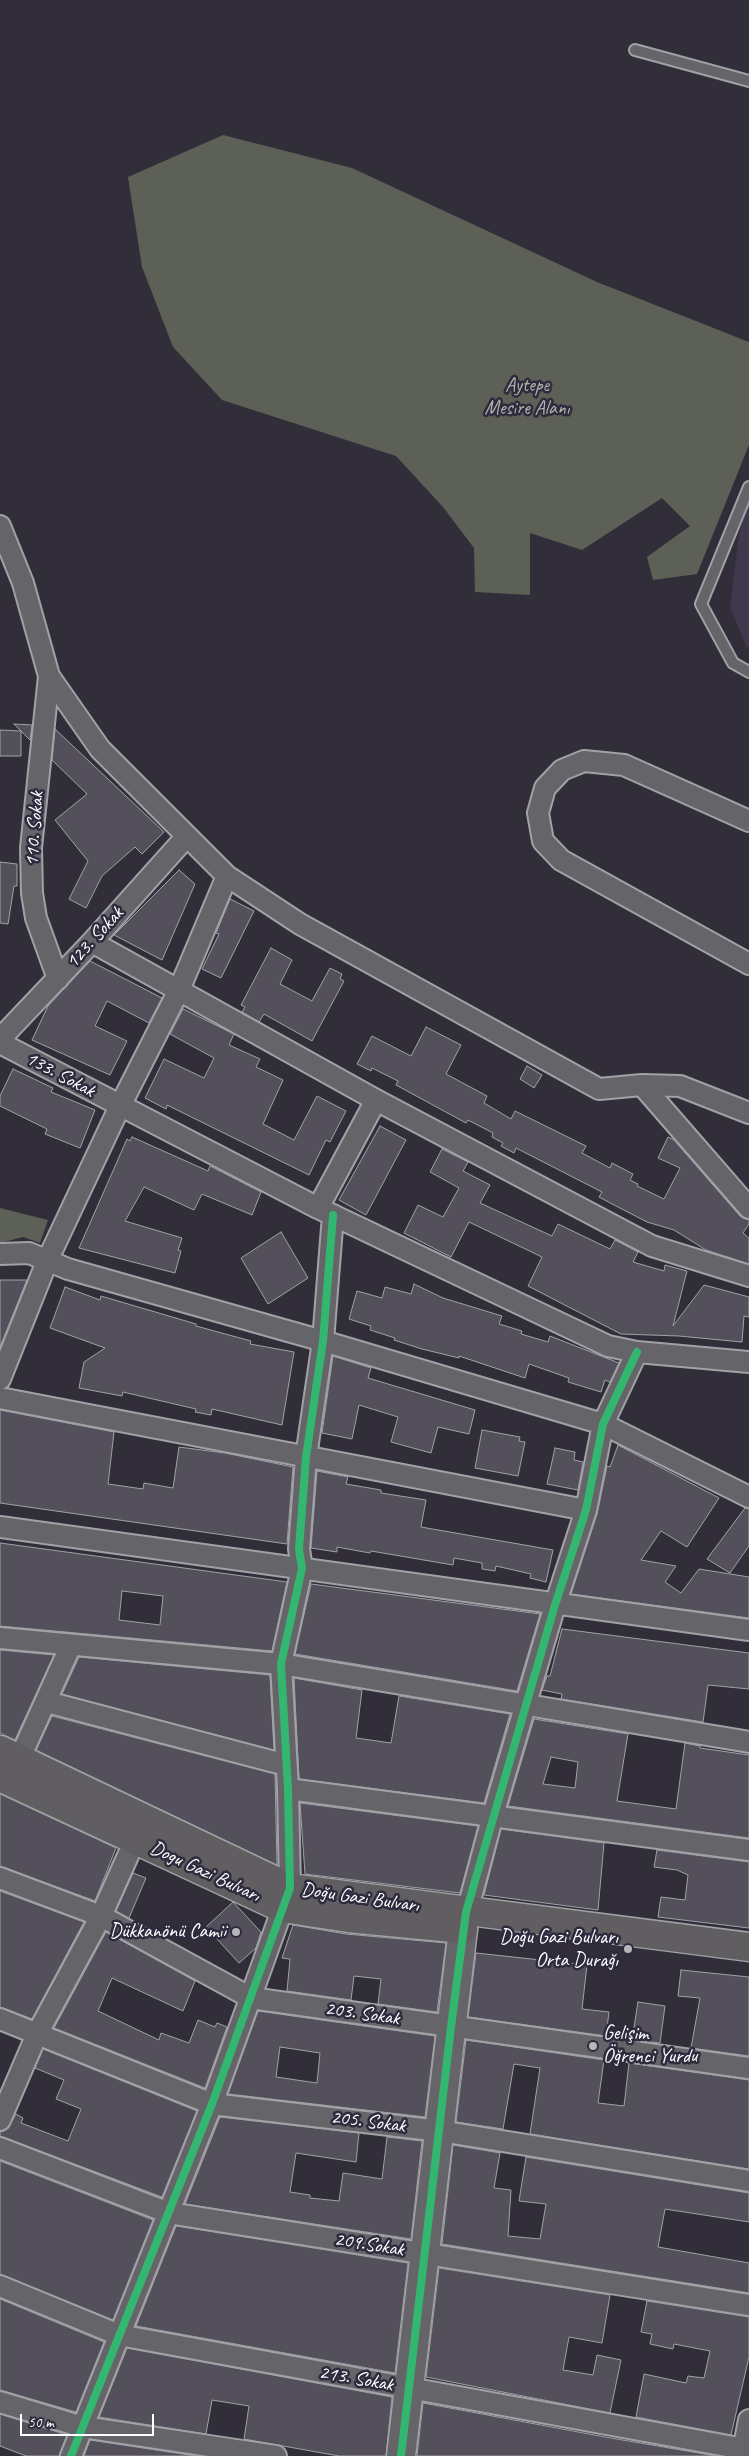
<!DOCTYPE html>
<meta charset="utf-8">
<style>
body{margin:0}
#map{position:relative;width:749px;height:2456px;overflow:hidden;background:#312e39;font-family:Caveat,sans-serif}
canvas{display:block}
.scale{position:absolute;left:20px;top:2414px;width:134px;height:22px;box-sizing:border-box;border:2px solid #fff;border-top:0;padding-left:6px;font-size:15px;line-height:18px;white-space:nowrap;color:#fff;-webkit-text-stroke:4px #2f2a3d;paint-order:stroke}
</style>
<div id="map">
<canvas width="749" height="2456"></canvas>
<div class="scale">50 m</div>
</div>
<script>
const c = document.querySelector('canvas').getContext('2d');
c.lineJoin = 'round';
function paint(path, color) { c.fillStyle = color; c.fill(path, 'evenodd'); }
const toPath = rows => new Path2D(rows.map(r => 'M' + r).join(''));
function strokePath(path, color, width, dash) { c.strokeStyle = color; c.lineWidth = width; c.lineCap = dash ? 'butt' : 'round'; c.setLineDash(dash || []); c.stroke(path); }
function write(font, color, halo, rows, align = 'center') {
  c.font = font + ' Caveat,sans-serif'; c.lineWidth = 5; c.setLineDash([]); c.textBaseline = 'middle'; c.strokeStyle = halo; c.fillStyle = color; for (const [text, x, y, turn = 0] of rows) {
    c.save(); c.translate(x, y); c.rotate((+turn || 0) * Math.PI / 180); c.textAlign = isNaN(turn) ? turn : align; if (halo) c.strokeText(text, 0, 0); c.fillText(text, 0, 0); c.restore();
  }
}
paint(toPath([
 [749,499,749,648,746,646,730,607,739,534]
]), '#40394e');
paint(toPath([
 [223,135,352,168,597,282,749,342,749,445,697,574,653,580,647,557,690,526,662,498,582,550,530,533,530,595,475,592,474,548,443,507,396,456,222,400,173,347,142,267,128,177],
 [0,1208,48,1220,40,1243,23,1237,0,1243]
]), '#5c6056');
const building = toPath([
 [14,724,32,725,30,740,21,731,21,756,0,756,0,730,21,731,14,724],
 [55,729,164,832,142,854,135,847,102,876,86,908,69,899,88,861,55,820,87,794,52,760,55,729],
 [0,862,17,864,17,886,14,886,8,924,0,923,0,862],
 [179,870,195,884,162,960,114,935,179,870],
 [230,899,254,911,221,978,202,969,219,934,216,933,230,899],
 [271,948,292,960,280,984,312,1001,330,968,342,974,340,979,344,981,312,1041,264,1014,259,1022,242,1012,245,1007,241,1005,271,948],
 [90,961,162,998,149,1023,107,1001,95,1026,127,1041,110,1075,32,1040,48,1006,90,961],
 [183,1009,234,1034,229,1045,260,1059,256,1067,283,1080,263,1124,294,1140,317,1096,346,1111,330,1142,326,1140,309,1175,167,1105,166,1109,145,1098,164,1059,204,1078,214,1058,170,1034,183,1009],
 [426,1027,461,1045,446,1074,487,1096,484,1103,511,1119,515,1111,586,1146,582,1153,610,1168,612,1163,633,1174,630,1180,638,1184,637,1186,664,1199,680,1168,658,1158,668,1137,674,1140,740,1216,749,1220,749,1224,743,1233,749,1238,749,1264,706,1250,674,1230,647,1222,616,1206,599,1197,602,1192,516,1148,514,1153,501,1146,503,1143,492,1137,493,1133,468,1120,466,1123,396,1085,398,1081,372,1068,371,1071,357,1064,372,1036,411,1056,426,1027],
 [527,1066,542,1075,534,1088,520,1079,527,1066],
 [13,1069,53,1088,51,1092,95,1110,80,1148,45,1134,47,1129,0,1106,0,1096,13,1069],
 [380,1126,406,1140,366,1215,339,1200,380,1126],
 [132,1137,208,1171,210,1166,261,1192,252,1215,202,1194,194,1210,144,1187,125,1221,182,1238,178,1250,181,1251,175,1273,79,1248,127,1139,130,1141,132,1137],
 [442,1149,468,1162,463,1171,490,1185,480,1203,552,1236,558,1224,610,1249,615,1240,638,1252,633,1262,664,1271,665,1265,687,1271,673,1326,704,1285,749,1297,749,1317,744,1316,742,1342,679,1336,621,1334,528,1286,542,1257,469,1222,451,1257,404,1233,418,1205,443,1217,459,1188,430,1172,442,1149],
 [281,1232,308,1278,268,1304,241,1258,281,1232],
 [0,1280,27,1280,0,1347,0,1280],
 [414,1284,443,1298,502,1316,499,1324,522,1331,521,1334,548,1342,550,1336,619,1363,610,1382,605,1380,601,1392,568,1382,569,1378,529,1364,525,1378,459,1356,459,1358,422,1349,394,1340,395,1338,370,1330,371,1326,349,1319,357,1291,382,1298,385,1287,411,1294,414,1284],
 [65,1287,100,1300,101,1296,196,1324,196,1326,251,1341,250,1344,294,1352,282,1425,212,1409,211,1415,195,1412,196,1409,123,1392,122,1396,79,1388,84,1362,105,1348,50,1328,65,1287],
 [333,1356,371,1368,368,1378,475,1410,469,1434,438,1427,431,1453,391,1442,398,1417,359,1405,352,1439,322,1433,333,1356],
 [0,1410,114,1432,108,1484,143,1489,144,1483,173,1488,179,1447,225,1453,293,1467,287,1544,0,1503,0,1410],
 [482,1430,520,1437,519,1441,525,1442,518,1476,475,1468,482,1430],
 [618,1445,719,1498,687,1547,661,1531,641,1560,676,1566,665,1582,681,1593,699,1569,749,1577,749,1618,571,1594,597,1514,607,1466,610,1467,618,1445],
 [555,1448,575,1452,574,1460,583,1462,578,1490,547,1484,555,1448],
 [317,1471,348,1477,346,1484,381,1490,381,1493,426,1500,421,1527,553,1550,546,1582,530,1578,531,1574,496,1566,495,1571,482,1569,482,1563,454,1558,453,1565,371,1551,370,1553,337,1547,337,1552,311,1548,317,1471],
 [745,1508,749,1509,749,1546,730,1573,707,1559,745,1508],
 [0,1543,287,1582,272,1651,0,1626,0,1543],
 [122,1591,163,1596,160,1625,119,1620,122,1591],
 [311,1584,540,1614,517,1691,295,1654,311,1584],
 [562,1629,749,1653,749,1689,708,1685,703,1722,561,1699,562,1694,542,1690,547,1676,550,1676,562,1629],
 [0,1650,54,1655,15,1740,0,1733,0,1650],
 [79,1657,270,1675,274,1750,62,1694,79,1657],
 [294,1678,362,1690,356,1738,391,1743,399,1696,510,1714,484,1803,299,1779,294,1678],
 [52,1716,275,1774,277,1865,36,1750,52,1716],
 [534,1719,628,1734,617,1801,676,1809,685,1743,700,1746,700,1748,749,1755,749,1838,508,1806,534,1719],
 [551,1757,578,1762,575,1788,543,1784,551,1757],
 [0,1794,116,1848,95,1901,0,1866,0,1794],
 [300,1803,478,1826,460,1893,305,1874,300,1803],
 [501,1829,604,1843,598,1910,484,1895,501,1829],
 [657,1850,749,1862,749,1928,658,1917,661,1897,685,1900,688,1875,677,1870,654,1867,657,1850],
 [133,1873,146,1878,129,1918,116,1911,133,1873],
 [0,1891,84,1922,32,2019,0,2007,0,1891],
 [233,1902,261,1932,256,1948,239,1963,206,1927,233,1902],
 [293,1925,346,1934,446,1943,437,2012,378,2004,381,1979,354,1976,351,2000,287,1991,290,1959,282,1958,293,1925],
 [106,1932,195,1981,183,2011,112,1978,98,2011,159,2040,161,2033,189,2043,198,2020,215,2027,217,2023,227,2027,205,2088,54,2028,106,1932],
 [476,1953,587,1965,582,2009,609,2012,606,2036,468,2017,476,1953],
 [681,1970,749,1977,749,2056,691,2048,700,1998,678,1996,681,1970],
 [638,2002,665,2006,660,2043,632,2040,638,2002],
 [258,2011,435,2036,425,2117,228,2094,258,2011],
 [280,2047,320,2053,317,2083,276,2077,280,2047],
 [466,2040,604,2060,598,2103,624,2106,629,2063,749,2080,749,2169,530,2134,540,2068,514,2064,503,2129,456,2122,466,2040],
 [43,2049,197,2111,162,2197,0,2136,0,2132,7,2129,16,2114,23,2118,21,2123,68,2141,81,2109,56,2099,64,2080,35,2068,43,2049],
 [220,2117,359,2133,356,2162,296,2153,290,2192,310,2195,310,2198,339,2201,343,2173,382,2179,387,2137,422,2141,411,2239,185,2204,220,2117],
 [453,2145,500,2153,494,2188,511,2190,508,2236,540,2239,546,2204,519,2201,526,2157,749,2193,749,2222,665,2209,658,2247,749,2263,749,2293,442,2244,453,2145],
 [0,2161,153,2220,113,2320,0,2274,0,2161],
 [176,2226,408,2263,395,2373,136,2326,176,2226],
 [439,2268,610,2295,602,2343,569,2337,563,2370,593,2375,597,2355,621,2360,610,2413,426,2377,439,2268],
 [0,2299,104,2342,76,2412,0,2390,0,2299],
 [647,2301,749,2317,749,2357,731,2435,636,2417,644,2374,686,2383,688,2376,704,2378,710,2351,674,2344,673,2349,650,2344,652,2334,641,2332,647,2301],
 [127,2348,392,2397,386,2456,339,2456,244,2439,249,2406,212,2400,206,2434,99,2417,127,2348],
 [423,2403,605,2437,716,2456,417,2456,423,2403],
 [0,2414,67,2435,59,2456,26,2456,0,2446,0,2414],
 [90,2440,196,2456,84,2456,90,2440]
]);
paint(building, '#54505b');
strokePath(building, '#a2a1a6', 1);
const lane = toPath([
 [635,50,749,81],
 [749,487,701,604,733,663,749,672]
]);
const street = toPath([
 [0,526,23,583,49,676,100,749,227,876,300,924,599,1089,642,1085,749,1208],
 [49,676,31,848,32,893,36,918,58,979],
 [749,821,624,765,584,761,562,770,545,788,538,813,543,841,561,860,749,964],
 [92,942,376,1100,652,1246,749,1276],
 [0,1039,92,942,187,836],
 [0,1043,318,1208,608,1346,637,1352,749,1362],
 [642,1085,680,1086,749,1113],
 [318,1208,376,1100],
 [0,1254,29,1253,68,1269,323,1341,603,1424,749,1497],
 [0,1379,48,1259,120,1106,179,990,227,876],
 [0,1398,586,1510],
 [0,1527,749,1630],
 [0,1638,281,1664,749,1742],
 [47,1702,286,1765],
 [14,1771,71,1645],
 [288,1789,749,1850],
 [0,1878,101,1916,251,1998,749,2068],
 [464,1923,493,1815,555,1605,586,1510,603,1424,637,1352],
 [0,2019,212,2104,440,2131,749,2181],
 [0,2120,37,2034,101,1916,135,1840],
 [0,2148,169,2213,749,2305],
 [0,2286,119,2335,749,2450],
 [0,2402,83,2427,276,2456],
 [71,2456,212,2104,290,1888,288,1789,281,1664,302,1568,299,1549,306,1457,323,1341,333,1215],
 [742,2456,749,2420]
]);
const secondary = toPath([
 [401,2456,463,1929]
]);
const primary = toPath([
 [0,1750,290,1888,749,1947],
 [0,1777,282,1908,348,1918,463,1929]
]);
strokePath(lane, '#a2a1a6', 14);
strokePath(street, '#a2a1a6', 24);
strokePath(secondary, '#a2a1a6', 31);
strokePath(primary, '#a2a1a6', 31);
strokePath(lane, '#656469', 10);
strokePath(street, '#656469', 20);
strokePath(secondary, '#656469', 28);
strokePath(primary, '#615e61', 28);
strokePath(toPath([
 [71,2456,212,2104,290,1888,288,1789,281,1664,302,1568,299,1549,306,1457,323,1341,333,1215],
 [401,2456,451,2027,466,1912,555,1605,586,1510,603,1424,637,1352]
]), '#33b770', 8);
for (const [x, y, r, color] of [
 [236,1932,5,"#b7b6ba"],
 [628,1949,5,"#b7b6ba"],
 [593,2046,5,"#b7b6ba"]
]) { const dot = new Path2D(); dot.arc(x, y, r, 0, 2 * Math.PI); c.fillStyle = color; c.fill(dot); strokePath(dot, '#2f2a3d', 2); }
write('20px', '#b1b4ac', '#2f2a3d', [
 ["Aytepe",527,386],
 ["Mesire Alanı",527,409]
]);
write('20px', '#fff', '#2f2a3d', [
 ["110. Sokak",35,829,-86],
 ["123. Sokak",95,938,-48],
 ["133. Sokak",60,1075,28],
 ["Dogu Gazi Bulvarı",205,1872,25],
 ["Doğu Gazi Bulvarı",360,1898,8],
 ["203. Sokak",362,2014,8],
 ["205. Sokak",368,2122,7],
 ["209.Sokak",369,2245,9],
 ["213. Sokak",356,2379,10]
]);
write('20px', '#fff', '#2f2a3d', [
 ["Dükkanönü Camii",226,1932],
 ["Doğu Gazi Bulvarı",618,1938],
 ["Orta Durağı",618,1961],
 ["Gelişim",603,2034,"left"],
 ["Öğrenci Yurdu",603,2057,"left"]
], 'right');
</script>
